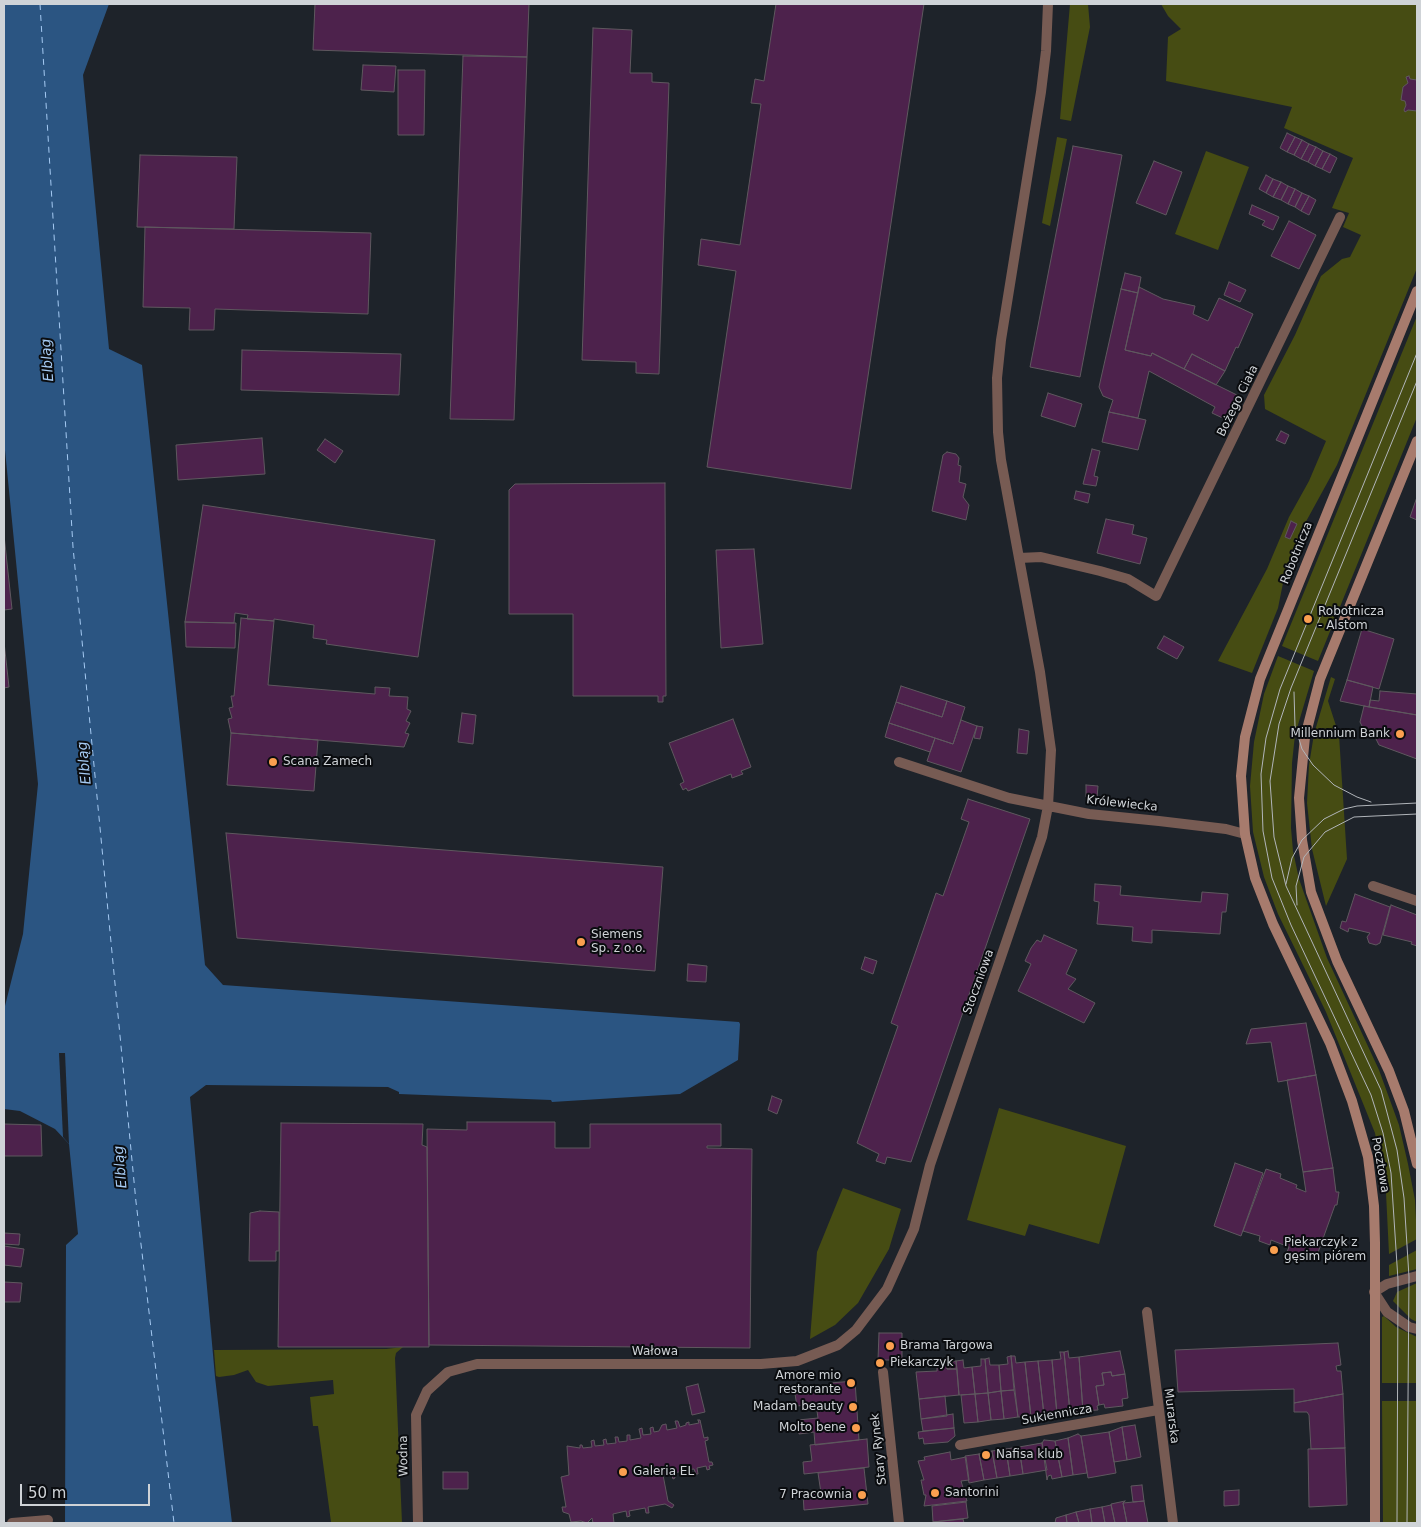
<!DOCTYPE html>
<meta charset="utf-8">
<style>
body{margin:0}
#map{position:relative;width:1421px;height:1527px;overflow:hidden;background:#1e232a;font-family:"DejaVu Sans",sans-serif}
canvas{display:block}
.frame{position:absolute;inset:0;border:5px solid #cfd3d7;pointer-events:none}
.scale{position:absolute;left:20px;top:1484px;width:130px;height:22px;box-sizing:border-box;border:2px solid #cfd3d7;border-top:0;padding-left:6px;font-size:15px;line-height:18px;white-space:nowrap;color:#cfd3d7;-webkit-text-stroke:4px #0a0c0f;paint-order:stroke}
</style>
<div id="map">
<canvas width="1421" height="1527"></canvas>
<div class="frame"></div>
<div class="scale">50 m</div>
</div>
<script>
const c = document.querySelector('canvas').getContext('2d');
c.lineJoin = 'round';
function paint(path, color) { c.fillStyle = color; c.fill(path, 'evenodd'); }
const toPath = rows => new Path2D(rows.map(r => 'M' + r).join(''));
function strokePath(path, color, width, dash) { c.strokeStyle = color; c.lineWidth = width; c.lineCap = dash ? 'butt' : 'round'; c.setLineDash(dash || []); c.stroke(path); }
function write(font, color, halo, rows, align = 'center') {
  c.font = font + ' "DejaVu Sans",sans-serif'; c.lineWidth = 4; c.setLineDash([]); c.textBaseline = 'middle'; c.strokeStyle = halo; c.fillStyle = color; for (const [text, x, y, turn = 0] of rows) {
    c.save(); c.translate(x, y); c.rotate((+turn || 0) * Math.PI / 180); c.textAlign = isNaN(turn) ? turn : align; if (halo) c.strokeText(text, 0, 0); c.fillText(text, 0, 0); c.restore();
  }
}
paint(toPath([
 [1070,4,1088,4,1090,27,1071,121,1060,119],
 [1161,4,1417,4,1417,268,1337,465,1303,527,1286,568,1278,608,1252,673,1218,661,1267,569,1289,517,1309,481,1326,441,1265,409,1264,395,1295,335,1321,276,1342,259,1350,257,1361,235,1343,227,1349,213,1332,208,1353,158,1284,128,1292,107,1166,81,1168,37,1181,29,1168,16],
 [1057,137,1067,139,1050,226,1042,223],
 [1206,151,1249,167,1218,250,1175,234],
 [1417,316,1417,417,1318,661,1282,646],
 [1278,656,1314,671,1295,735,1292,763,1291,828,1293,851,1299,879,1327,958,1379,1070,1399,1125,1408,1164,1415,1200,1417,1239,1389,1254,1386,1193,1375,1133,1326,1012,1278,914,1264,877,1253,832,1250,786,1254,742,1264,694],
 [1331,677,1335,679,1328,701,1339,735,1347,859,1326,906,1312,849,1307,803,1309,765,1314,734],
 [999,1108,1126,1146,1099,1244,1029,1224,1025,1236,967,1220],
 [843,1188,901,1209,889,1249,858,1303,835,1325,810,1339,817,1252],
 [1417,1250,1417,1269,1389,1276,1389,1265],
 [1417,1283,1417,1322,1411,1319,1393,1301,1397,1292],
 [1384,1316,1396,1327,1417,1337,1417,1383,1382,1383,1382,1317],
 [403,1347,396,1353,395,1358,402,1523,326,1523,331,1522,318,1426,313,1426,310,1397,334,1394,333,1380,268,1386,256,1382,248,1370,234,1375,219,1377,216,1376,214,1350,386,1349],
 [1382,1401,1417,1401,1417,1523,1383,1523]
]), '#464c13');
paint(toPath([
 [4,4,109,4,83,75,109,349,142,365,205,965,223,985,739,1022,740,1024,738,1060,680,1094,552,1102,551,1100,399,1094,399,1092,388,1087,206,1085,190,1097,215,1377,232,1523,65,1523,66,1245,78,1234,69,1144,55,1129,20,1111,4,1109,4,1010,23,934,38,784,4,440]
]), '#2b5582');
paint(toPath([
 [59,1053,65,1053,69,1144,63,1137]
]), '#1e232a');
strokePath(toPath([
 [40,4,73,547,136,1202,174,1523]
]), '#a5caf3', 1, [6, 5]);
const building = toPath([
 [315,4,529,4,527,57,313,50,315,4],
 [776,4,924,4,851,489,707,467,736,271,698,265,701,239,740,245,761,104,751,103,755,79,764,81,776,4],
 [593,28,632,30,630,73,652,73,652,82,669,83,659,374,636,373,636,362,582,360,593,28],
 [463,56,527,57,514,420,450,419,463,56],
 [363,65,396,66,394,92,361,90,363,65],
 [398,70,425,70,424,135,398,135,398,70],
 [1409,76,1410,79,1417,80,1417,111,1408,110,1405,112,1404,110,1406,105,1405,101,1401,100,1403,87,1408,83,1406,77,1409,76],
 [1287,133,1295,137,1287,152,1280,148,1287,133],
 [1295,137,1302,140,1294,155,1287,152,1295,137],
 [1302,140,1309,144,1301,159,1294,155,1302,140],
 [1309,144,1316,147,1308,162,1301,159,1309,144],
 [1073,146,1122,155,1080,377,1030,367,1073,146],
 [1316,147,1323,151,1315,166,1308,162,1316,147],
 [1323,151,1330,154,1322,169,1315,166,1323,151],
 [1330,154,1337,158,1330,173,1322,169,1330,154],
 [140,155,237,157,234,229,137,227,140,155],
 [1154,161,1182,172,1166,215,1136,203,1154,161],
 [1266,175,1273,179,1266,193,1259,189,1266,175],
 [1273,179,1281,182,1273,197,1266,193,1273,179],
 [1281,182,1288,186,1281,200,1273,197,1281,182],
 [1288,186,1295,189,1288,204,1281,200,1288,186],
 [1295,189,1302,193,1295,207,1288,204,1295,189],
 [1302,193,1309,196,1301,211,1295,207,1302,193],
 [1309,196,1316,200,1309,215,1301,211,1309,196],
 [1252,205,1279,217,1273,230,1262,225,1265,221,1249,214,1252,205],
 [1289,221,1316,235,1299,269,1271,256,1289,221],
 [145,227,371,233,368,314,215,309,214,330,189,330,190,308,143,307,145,227],
 [1125,273,1141,277,1138,293,1121,289,1125,273],
 [1229,282,1246,290,1240,302,1224,295,1229,282],
 [1139,287,1163,299,1195,306,1193,314,1208,321,1219,298,1253,314,1238,348,1236,347,1225,371,1192,354,1184,369,1152,353,1151,356,1125,350,1139,287],
 [1121,289,1138,293,1125,350,1151,356,1152,353,1241,397,1229,421,1212,413,1215,407,1149,371,1138,418,1109,412,1113,400,1103,396,1099,387,1121,289],
 [242,350,401,354,399,395,241,390,242,350],
 [1192,354,1225,371,1216,385,1184,369,1192,354],
 [1048,393,1082,404,1075,427,1041,416,1048,393],
 [1109,412,1146,420,1138,450,1102,442,1109,412],
 [1281,431,1289,435,1285,444,1276,440,1281,431],
 [262,438,265,474,178,480,176,445,262,438],
 [325,439,343,451,335,463,317,450,325,439],
 [1092,449,1100,451,1094,476,1098,477,1096,486,1083,484,1092,449],
 [947,452,956,454,959,458,958,465,961,466,959,482,966,484,963,497,969,505,966,520,932,511,943,455,947,452],
 [665,483,666,696,663,696,663,702,658,702,658,696,573,696,573,614,509,614,509,490,515,484,665,483],
 [1076,491,1090,494,1088,503,1074,499,1076,491],
 [1417,497,1417,520,1410,517,1417,497],
 [203,505,435,540,418,657,326,644,327,640,313,638,314,625,274,619,274,621,247,619,248,615,235,613,234,623,185,622,203,505],
 [1106,519,1134,525,1132,534,1147,538,1140,564,1097,553,1106,519],
 [1291,521,1297,524,1290,539,1285,537,1291,521],
 [4,535,12,609,4,610,4,535],
 [754,549,763,644,721,648,716,550,754,549],
 [241,618,274,621,268,685,375,694,375,687,390,688,389,696,408,697,407,709,411,711,406,721,410,723,405,733,409,734,404,747,231,733,228,719,232,718,229,708,233,707,231,696,234,696,241,618],
 [185,622,236,623,235,648,186,647,185,622],
 [1362,629,1394,639,1379,689,1347,680,1362,629],
 [1164,636,1184,647,1177,659,1157,648,1164,636],
 [4,642,9,687,4,688,4,642],
 [1347,680,1373,687,1369,707,1340,701,1347,680],
 [901,686,947,701,942,717,896,702,901,686],
 [1380,691,1417,694,1417,715,1369,707,1370,700,1379,701,1380,691],
 [947,701,965,707,953,744,889,723,896,702,942,717,947,701],
 [1364,706,1417,715,1417,759,1379,745,1375,737,1366,734,1360,722,1364,706],
 [462,713,476,715,473,744,458,742,462,713],
 [733,719,751,767,741,771,743,774,732,778,731,774,688,791,686,788,683,790,680,784,684,782,669,743,733,719],
 [961,720,977,726,961,772,927,761,935,738,953,744,961,720],
 [889,723,935,738,930,752,885,737,889,723],
 [977,726,983,727,980,739,974,738,977,726],
 [1019,729,1029,731,1027,754,1017,753,1019,729],
 [231,733,318,740,314,791,227,785,231,733],
 [1086,785,1098,786,1097,798,1086,797,1086,785],
 [968,799,1030,819,911,1162,887,1157,885,1164,876,1161,879,1154,857,1143,898,1026,891,1023,936,893,943,896,969,822,961,819,968,799],
 [226,833,663,867,655,971,237,938,226,833],
 [1095,884,1121,886,1120,895,1201,902,1202,892,1228,894,1226,912,1222,912,1220,934,1152,930,1152,943,1132,941,1133,927,1097,924,1099,902,1094,901,1095,884],
 [1355,894,1390,907,1380,943,1376,945,1369,943,1367,937,1370,933,1349,928,1348,932,1340,928,1342,921,1346,922,1355,894],
 [1391,905,1417,915,1417,946,1411,944,1412,942,1383,935,1391,905],
 [1044,935,1077,950,1066,974,1076,979,1068,989,1095,1003,1084,1023,1018,991,1031,964,1025,961,1031,948,1037,940,1041,942,1044,935],
 [865,957,877,961,873,974,861,969,865,957],
 [688,964,707,966,706,982,687,981,688,964],
 [1306,1023,1316,1075,1278,1082,1271,1042,1246,1044,1251,1029,1306,1023],
 [1316,1075,1333,1168,1303,1172,1287,1080,1316,1075],
 [772,1096,782,1100,777,1114,768,1110,772,1096],
 [467,1122,555,1122,555,1148,590,1148,590,1124,721,1124,721,1146,707,1146,707,1148,752,1149,750,1348,429,1345,427,1129,467,1130,467,1122],
 [281,1123,423,1124,422,1145,427,1147,429,1347,278,1347,281,1123],
 [4,1124,41,1125,42,1156,4,1156,4,1124],
 [1235,1163,1263,1173,1241,1236,1214,1226,1235,1163],
 [1333,1168,1336,1192,1339,1192,1337,1205,1335,1205,1315,1261,1287,1252,1289,1247,1271,1240,1270,1245,1259,1241,1260,1236,1243,1231,1266,1169,1281,1174,1280,1178,1297,1185,1296,1188,1306,1192,1303,1172,1333,1168],
 [260,1211,279,1212,279,1251,276,1251,276,1261,249,1261,250,1213,260,1211],
 [4,1233,20,1234,19,1245,4,1244,4,1233],
 [4,1246,24,1249,21,1267,4,1265,4,1246],
 [4,1282,22,1283,20,1302,4,1302,4,1282],
 [879,1333,902,1333,902,1360,878,1360,879,1333],
 [1338,1343,1341,1365,1336,1366,1337,1371,1341,1371,1343,1394,1294,1403,1294,1389,1178,1392,1175,1350,1338,1343],
 [1068,1351,1069,1358,1079,1357,1083,1411,1070,1412,1064,1352,1068,1351],
 [1120,1351,1125,1374,1112,1376,1111,1372,1102,1373,1104,1385,1096,1386,1099,1405,1097,1406,1098,1410,1083,1411,1079,1357,1120,1351],
 [1060,1352,1064,1352,1070,1412,1057,1414,1052,1360,1061,1359,1060,1352],
 [1011,1356,1014,1390,1001,1391,999,1365,1008,1364,1007,1357,1011,1356],
 [1011,1356,1015,1356,1016,1363,1025,1362,1031,1417,1018,1417,1011,1356],
 [989,1358,990,1365,999,1365,1001,1391,988,1393,985,1359,989,1358],
 [981,1359,985,1359,988,1393,975,1394,972,1367,981,1366,981,1359],
 [963,1360,964,1368,972,1367,975,1394,959,1395,956,1361,963,1360],
 [1052,1360,1057,1414,1044,1415,1038,1361,1052,1360],
 [956,1361,957,1369,947,1369,947,1362,956,1361],
 [1038,1361,1044,1415,1031,1417,1025,1362,1038,1361],
 [947,1362,947,1369,957,1369,959,1395,919,1399,916,1372,937,1371,937,1363,947,1362],
 [1111,1372,1112,1376,1125,1374,1128,1398,1122,1399,1123,1406,1105,1408,1104,1404,1099,1405,1096,1386,1104,1385,1102,1373,1111,1372],
 [855,1381,859,1440,815,1445,814,1432,799,1434,798,1420,818,1418,816,1404,797,1406,795,1394,831,1389,830,1383,855,1381],
 [698,1384,705,1412,692,1415,686,1387,698,1384],
 [1014,1390,1018,1417,1004,1419,1001,1391,1014,1390],
 [1001,1391,1004,1419,991,1420,988,1393,1001,1391],
 [988,1393,991,1420,978,1422,975,1394,988,1393],
 [975,1394,978,1422,964,1423,961,1395,975,1394],
 [1343,1394,1345,1448,1311,1449,1309,1415,1307,1412,1294,1412,1294,1403,1343,1394],
 [945,1396,947,1416,921,1419,919,1399,945,1396],
 [953,1414,954,1428,923,1431,921,1419,953,1414],
 [698,1420,700,1420,704,1438,708,1437,708,1440,705,1441,709,1462,712,1462,713,1465,709,1466,710,1469,707,1470,706,1466,697,1468,698,1474,696,1474,694,1469,686,1470,687,1474,683,1475,683,1471,674,1473,675,1478,673,1479,671,1473,663,1475,668,1501,674,1505,672,1508,665,1504,648,1507,649,1513,646,1513,645,1508,629,1511,630,1516,627,1517,626,1511,613,1514,614,1523,593,1523,592,1518,587,1523,581,1521,571,1522,569,1514,563,1512,562,1507,566,1507,561,1477,569,1475,567,1446,580,1448,580,1445,582,1445,583,1448,592,1447,591,1441,594,1440,595,1446,604,1445,603,1440,606,1439,607,1444,616,1443,615,1437,618,1437,619,1442,627,1441,627,1435,630,1435,630,1440,641,1438,639,1429,642,1428,643,1435,651,1434,650,1428,653,1427,654,1432,659,1431,662,1425,666,1424,667,1430,677,1428,675,1421,678,1421,680,1427,686,1425,686,1423,689,1422,689,1425,699,1423,698,1420],
 [1135,1425,1141,1457,1127,1460,1122,1427,1135,1425],
 [1122,1427,1127,1460,1114,1462,1109,1432,1122,1427],
 [954,1428,955,1436,948,1442,924,1444,923,1438,919,1439,918,1432,954,1428],
 [1109,1432,1116,1473,1088,1478,1081,1436,1109,1432],
 [1078,1434,1081,1436,1087,1473,1073,1475,1068,1438,1078,1434],
 [1068,1438,1073,1475,1062,1477,1055,1441,1068,1438],
 [867,1439,869,1467,804,1474,803,1462,812,1461,810,1445,867,1439],
 [1044,1440,1055,1441,1062,1477,1052,1479,1051,1475,1048,1476,1047,1480,1042,1443,1044,1440],
 [1042,1443,1047,1470,1023,1474,1019,1447,1042,1443],
 [1019,1447,1023,1474,1010,1476,1006,1449,1019,1447],
 [1345,1448,1347,1505,1309,1507,1308,1449,1345,1448],
 [1006,1449,1010,1476,997,1478,992,1451,1006,1449],
 [992,1451,997,1478,984,1480,979,1454,992,1451],
 [950,1452,951,1460,966,1457,969,1480,961,1481,967,1501,924,1506,926,1495,924,1495,921,1480,924,1480,918,1461,925,1460,924,1457,950,1452],
 [979,1454,984,1480,969,1483,965,1456,979,1454],
 [864,1468,868,1504,804,1510,803,1494,821,1493,818,1473,864,1468],
 [443,1472,468,1472,468,1489,443,1489,443,1472],
 [1142,1485,1144,1501,1133,1502,1131,1486,1142,1485],
 [1239,1490,1239,1505,1224,1506,1224,1491,1239,1490],
 [1125,1501,1123,1503,1127,1523,1115,1523,1111,1504,1125,1501],
 [1144,1501,1148,1523,1127,1523,1123,1503,1144,1501],
 [966,1502,968,1518,933,1522,932,1506,966,1502],
 [1111,1505,1115,1523,1105,1523,1102,1507,1111,1505],
 [1102,1507,1105,1523,1092,1523,1090,1509,1102,1507],
 [1090,1509,1092,1523,1079,1523,1076,1512,1090,1509],
 [1076,1512,1079,1523,1067,1523,1066,1515,1076,1512],
 [1066,1515,1067,1523,1055,1523,1056,1518,1066,1515],
 [963,1519,964,1523,933,1523,933,1522,963,1519]
]);
paint(building, '#4d224c');
strokePath(building, '#5f585f', 1);
strokePath(toPath([
 [883,1372,899,1523]
]), '#775b53', 10);
strokePath(toPath([
 [1048,4,1046,51,1041,92,1001,340,997,378,998,432,1001,460,1019,558,1041,557,1100,571,1128,579,1156,596,1340,217],
 [899,762,1009,798,1089,814,1159,821,1226,829,1245,834],
 [1373,886,1417,901],
 [1147,1312,1173,1523],
 [960,1445,1158,1410],
 [12,1523,48,1520],
 [418,1523,416,1415,427,1391,448,1372,477,1364,761,1364,797,1361,838,1345,856,1330,887,1289,914,1229,930,1165,1042,837,1048,806,1051,750,1040,672,1019,558]
]), '#775b53', 10);
strokePath(toPath([
 [1417,1276,1387,1284,1374,1292,1387,1312,1409,1327,1417,1329]
]), '#775b53', 10);
strokePath(toPath([
 [1417,441,1320,679,1305,737,1299,798,1302,840,1311,892,1337,961,1389,1071,1404,1111,1417,1164],
 [1375,1523,1375,1243,1374,1206,1368,1157,1352,1101,1330,1043,1273,924,1255,878,1245,834,1241,776,1245,737,1260,679,1417,291]
]), '#a77b6d', 10);
strokePath(toPath([
 [1294,692,1295,726,1302,749,1313,765,1334,785,1357,797,1371,802],
 [1286,884,1292,858,1302,840,1324,819,1344,809,1357,806,1417,803],
 [1297,905,1296,886,1304,857,1325,832,1354,817,1417,814],
 [1397,1523,1398,1280,1391,1173,1383,1133,1371,1095,1291,925,1272,878,1263,831,1261,774,1266,738,1280,689,1417,353],
 [1407,1523,1409,1277,1404,1198,1397,1150,1381,1090,1286,886,1274,837,1270,781,1279,724,1291,688,1417,381]
]), '#b1b5ba', 1);
for (const [x, y, r, color] of [
 [1308,619,5,"#fa9f4f"],
 [1400,734,5,"#fa9f4f"],
 [273,762,5,"#fa9f4f"],
 [581,942,5,"#fa9f4f"],
 [1274,1250,5,"#fa9f4f"],
 [890,1346,5,"#fa9f4f"],
 [880,1363,5,"#fa9f4f"],
 [851,1383,5,"#fa9f4f"],
 [853,1407,5,"#fa9f4f"],
 [856,1428,5,"#fa9f4f"],
 [986,1455,5,"#fa9f4f"],
 [623,1472,5,"#fa9f4f"],
 [935,1493,5,"#fa9f4f"],
 [862,1495,5,"#fa9f4f"]
]) { const dot = new Path2D(); dot.arc(x, y, r, 0, 2 * Math.PI); c.fillStyle = color; c.fill(dot); strokePath(dot, '#0a0c0f', 2); }
write('12px', '#cfd3d7', '#0a0c0f', [
 ["Bożego Ciała",1238,401,-64],
 ["Robotnicza",1297,553,-68],
 ["Królewiecka",1122,804,6],
 ["Stoczniowa",979,982,-70],
 ["Pocztowa",1380,1165,80],
 ["Wałowa",655,1352],
 ["Sukiennicza",1057,1415,-10],
 ["Murarska",1171,1416,83],
 ["Stary Rynek",879,1449,-96],
 ["Wodna",404,1456,-91]
]);
write('12px', '#cfd3d7', '#0a0c0f', [
 ["Robotnicza",1318,612],
 ["- Alstom",1318,626],
 ["Millennium Bank",1390,734,"right"],
 ["Scana Zamech",283,762],
 ["Siemens",591,935],
 ["Sp. z o.o.",591,949],
 ["Piekarczyk z",1284,1243],
 ["gęsim piórem",1284,1257],
 ["Brama Targowa",900,1346],
 ["Piekarczyk",890,1363],
 ["Amore mio",841,1376,"right"],
 ["restorante",841,1390,"right"],
 ["Madam beauty",843,1407,"right"],
 ["Molto bene",846,1428,"right"],
 ["Nafisa klub",996,1455],
 ["Galeria EL",633,1472],
 ["Santorini",945,1493],
 ["7 Pracownia",852,1495,"right"]
], 'left');
write('italic 14px', '#a5caf3', '#0a0c0f', [
 ["Elbląg",48,360,-94],
 ["Elbląg",85,763,-96],
 ["Elbląg",121,1167,-95]
]);
</script>
